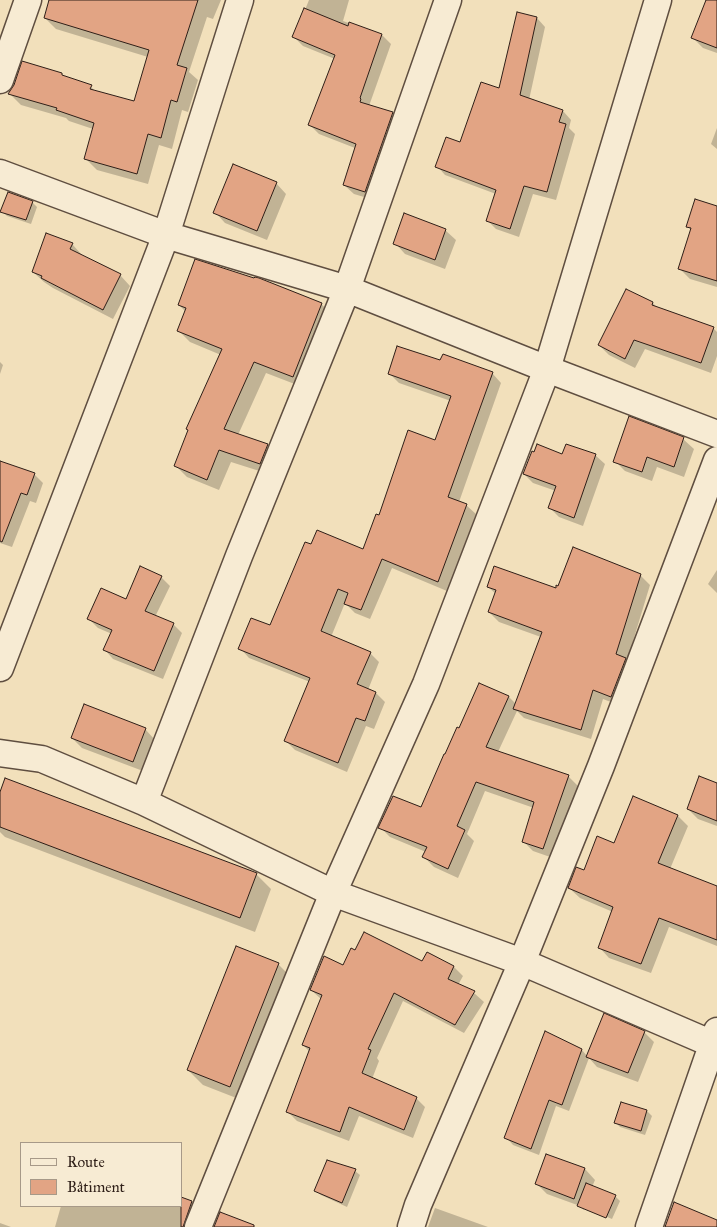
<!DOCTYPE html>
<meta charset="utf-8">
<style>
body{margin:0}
#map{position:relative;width:717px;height:1227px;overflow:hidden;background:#f2e0bb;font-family:"IM FELL Great Primer",serif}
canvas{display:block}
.legend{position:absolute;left:20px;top:1142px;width:162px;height:65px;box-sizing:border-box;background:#f7ebd3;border:1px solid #a79988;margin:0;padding:6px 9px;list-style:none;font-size:15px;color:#2e1e17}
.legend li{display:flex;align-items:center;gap:10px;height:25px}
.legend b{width:25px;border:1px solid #a79988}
</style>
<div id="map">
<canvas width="717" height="1227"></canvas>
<ul class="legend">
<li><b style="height:6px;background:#f7ebd3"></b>Route</li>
<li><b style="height:14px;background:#e2a484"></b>Bâtiment</li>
</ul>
</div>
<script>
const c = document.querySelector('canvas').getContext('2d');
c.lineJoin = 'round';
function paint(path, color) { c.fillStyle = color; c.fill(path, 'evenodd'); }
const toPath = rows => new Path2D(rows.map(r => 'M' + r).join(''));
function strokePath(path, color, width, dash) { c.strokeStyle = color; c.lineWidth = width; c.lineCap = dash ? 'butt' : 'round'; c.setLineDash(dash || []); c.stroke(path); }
paint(toPath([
 [50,0,221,0,213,19,207,17,189,72,198,80,188,112,182,110,172,149,159,145,148,184,97,170,86,159,93,129,69,121,66,118,21,105,10,94,61,74,64,77,91,87,96,92,135,102,148,57,56,29,45,18],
 [309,0,349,0,343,21,382,35,391,44,369,106,392,114,401,123,374,200,354,194,344,185,355,148,319,134,310,125,335,59,303,46,294,37],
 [707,0,717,0,717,53,703,48,692,37],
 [537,18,545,27,529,100,563,111,571,120,569,128,575,134,556,200,533,194,519,237,496,229,487,220,496,194,445,175,437,166,461,144,500,90],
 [717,128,717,149,711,144],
 [276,183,286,194,267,240,225,223,215,212],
 [32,202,37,207,31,224,7,216,2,211],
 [717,207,717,287,690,279,680,269,692,231,687,226],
 [445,230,456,240,445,269,405,254,395,243],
 [72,244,82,255,82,256,120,275,130,286,113,319,53,288,44,282,33,272],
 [626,290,653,303,658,309,713,328,717,332,717,356,711,373,645,349,635,368,609,355,599,345],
 [321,304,333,315,305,388,266,373,238,435,267,445,279,457,272,475,231,462,219,490,187,477,175,465,221,355,190,342,178,330,186,312,179,305],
 [0,362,3,365,0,374],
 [441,362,492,373,501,383,459,502,466,505,476,514,447,591,392,568,370,619,355,613,345,603,331,637,370,653,379,662,368,690,376,693,385,702,374,729,366,726,347,772,295,750,286,741,310,682,249,658,240,648,270,627,312,545,364,550,380,517,435,441,451,401,399,383,390,374],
 [683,439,694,449,684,477,657,467,652,481,625,471,615,461],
 [595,455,605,464,583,526,559,517,550,508,556,491,533,483,524,474,563,456],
 [0,462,34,474,43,483,36,503,30,501,12,547,0,543],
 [717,570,717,593,708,584],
 [640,575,650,585,627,661,621,706,603,699,591,739,524,718,517,711,498,752,568,776,578,786,553,858,533,851,523,841,534,808,485,791,467,834,474,841,458,878,434,867,424,857,426,852,390,837,380,827,422,809,509,697,516,704,541,637,499,622,489,612,496,594,488,587,556,589],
 [161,577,170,586,155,617,173,624,182,633,163,679,113,659,105,650,112,634,98,628,89,619,126,600],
 [145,729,155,740,143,771,82,748,72,738],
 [717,784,717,826,698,819,688,809],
 [0,796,256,874,271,889,255,932,5,837,0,832],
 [678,816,688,826,670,869,717,887,717,946,669,927,651,973,609,958,599,947,613,912,580,898,569,888,615,844],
 [428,954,454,967,463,976,458,985,474,993,484,1002,464,1033,403,1001,377,1058,379,1061,372,1079,416,1098,425,1107,413,1138,359,1116,349,1141,297,1121,288,1112,310,1052,303,1045,321,999,311,990,344,966,423,963],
 [278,964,293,979,244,1101,203,1085,188,1070],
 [644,1032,654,1042,638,1082,597,1067,589,1058,569,1111,556,1106,539,1155,513,1145,506,1137,546,1033,582,1050,587,1056],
 [622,1104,647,1111,652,1116,645,1135,620,1127,616,1123],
 [547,1156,585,1169,595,1180,592,1187,615,1196,620,1201,612,1219,584,1207,584,1210,611,1222,584,1210,580,1206,547,1194,537,1184],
 [355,1171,360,1175,347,1207,321,1195,316,1191],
 [191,1202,203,1214,198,1227,55,1227,61,1206,181,1206],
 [435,1208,488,1227,428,1227],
 [0,1223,11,1227,0,1227]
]), '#0003');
const building = toPath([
 [49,0,198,0,177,65,187,68,177,102,171,100,161,138,148,134,137,174,84,159,94,123,56,110,57,108,8,94,14,85,22,61,62,73,62,75,92,85,90,89,134,101,149,50,44,18,49,0],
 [706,0,717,0,717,48,691,38,706,0],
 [304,8,348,26,349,22,382,34,360,98,361,99,360,102,393,112,365,192,343,185,356,144,308,125,335,55,292,37,304,8],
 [517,12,537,17,520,95,563,110,559,122,566,124,547,192,524,186,510,229,486,221,496,190,435,167,446,137,460,142,481,82,499,88,517,12],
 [233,164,277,182,257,231,213,213,233,164],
 [8,192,33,201,26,220,0,212,8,192],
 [695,199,717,206,717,281,678,269,691,228,686,227,695,199],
 [404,213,446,229,435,260,393,244,404,213],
 [46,233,73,243,70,249,121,274,103,310,41,278,42,276,32,272,46,233],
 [195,259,254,278,255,277,259,278,322,303,293,377,254,362,224,429,268,444,260,464,219,450,207,480,174,466,188,430,186,429,222,349,177,331,186,308,178,305,195,259],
 [626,289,653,302,652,305,714,327,701,363,634,340,625,359,598,345,626,289],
 [397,346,440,360,443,354,493,372,448,497,467,504,438,582,382,559,361,610,344,604,348,593,338,589,321,631,371,652,357,684,376,692,365,721,356,718,338,763,284,741,310,678,238,649,251,618,270,625,305,542,311,544,317,530,363,549,376,514,379,515,408,430,435,440,451,396,388,374,397,346],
 [629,416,684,437,674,467,647,457,642,472,613,462,629,416],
 [537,444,562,454,566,444,596,454,574,518,548,508,556,486,523,474,532,451,534,452,537,444],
 [0,461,35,473,27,495,21,493,2,542,0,541,0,461],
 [573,547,641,574,616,654,626,658,611,697,593,690,581,730,513,709,542,632,488,612,496,590,487,587,494,566,556,588,556,585,558,586,573,547],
 [140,566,162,576,145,611,174,623,154,671,103,650,112,630,87,619,101,588,126,599,140,566],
 [479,683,509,696,486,747,569,775,543,849,522,842,534,802,476,782,457,826,465,830,448,869,422,857,427,847,378,828,393,796,421,807,444,754,445,754,457,727,459,728,479,683],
 [84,704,146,728,133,762,71,738,84,704],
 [699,776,717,783,717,821,687,809,699,776],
 [5,778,257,873,240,918,0,827,0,792,5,778],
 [633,796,678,815,658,863,717,886,717,940,659,918,641,964,598,948,613,907,568,888,576,867,584,870,597,836,614,843,633,796],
 [364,932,422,961,427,952,454,966,448,979,475,991,455,1025,394,993,368,1049,371,1050,362,1073,417,1097,404,1130,349,1107,340,1132,286,1112,310,1048,302,1045,322,995,310,990,324,956,343,965,351,948,355,950,364,932],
 [236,946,279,963,230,1087,187,1070,236,946],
 [604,1013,645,1031,628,1073,586,1057,604,1013],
 [545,1031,582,1049,562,1105,549,1100,531,1149,504,1138,545,1031],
 [621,1102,647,1110,641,1131,614,1123,621,1102],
 [546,1154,585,1168,574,1199,535,1184,546,1154],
 [327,1160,356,1169,342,1203,314,1191,327,1160],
 [586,1183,616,1195,606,1218,577,1206,586,1183],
 [181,1197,192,1201,183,1227,181,1227,181,1197],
 [674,1202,717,1220,717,1227,665,1227,674,1202],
 [220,1212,254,1225,254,1227,214,1227,220,1212]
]);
paint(building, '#e2a484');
strokePath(building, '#2e1e17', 1);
const minor = toPath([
 [0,80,28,0],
 [0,173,166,235,347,289,547,369,717,434],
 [0,668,166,235,240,0],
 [0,753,42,759,144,802,333,893,522,962,717,1046],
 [144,802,239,556,347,289,448,0],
 [198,1227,333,893,426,684,547,369,658,0],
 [411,1227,418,1205,522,962,601,766,717,460],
 [649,1227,717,1031]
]);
strokePath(minor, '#5f4e40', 29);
strokePath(minor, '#f7ebd3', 26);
</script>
